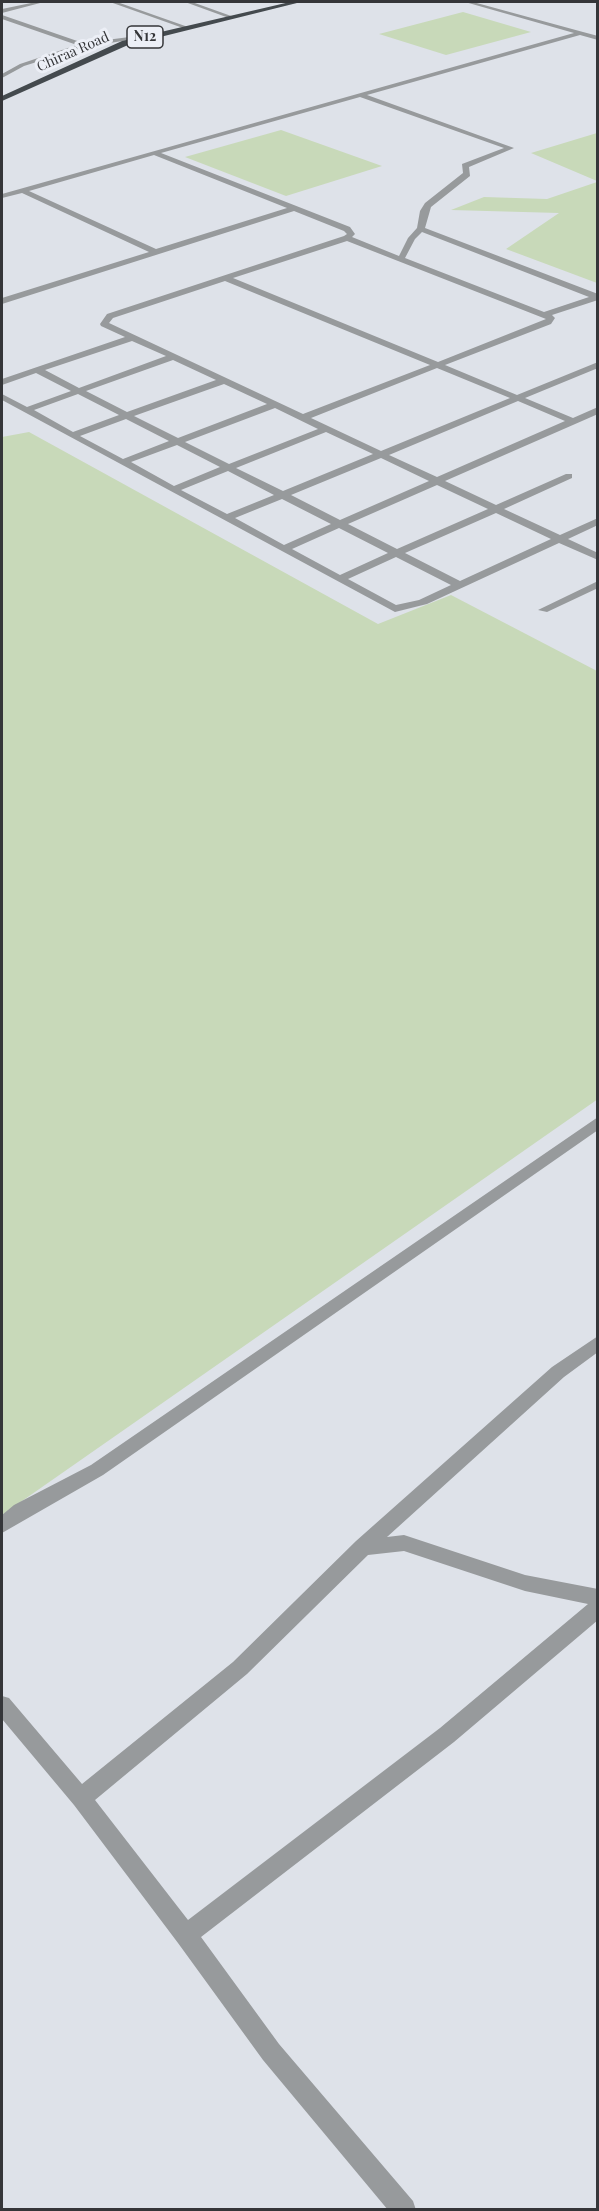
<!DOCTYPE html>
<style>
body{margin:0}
#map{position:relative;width:599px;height:2211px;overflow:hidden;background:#dee2e9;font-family:"Playfair Display",serif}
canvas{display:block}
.frame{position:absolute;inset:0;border:3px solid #353639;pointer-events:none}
</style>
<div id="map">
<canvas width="599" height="2211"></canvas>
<div class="frame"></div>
</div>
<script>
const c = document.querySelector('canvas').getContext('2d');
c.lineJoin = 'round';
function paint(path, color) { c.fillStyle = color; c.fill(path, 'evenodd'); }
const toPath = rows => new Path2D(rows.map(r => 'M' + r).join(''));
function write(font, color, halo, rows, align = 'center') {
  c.font = font + ' "Playfair Display",serif'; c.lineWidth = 6; c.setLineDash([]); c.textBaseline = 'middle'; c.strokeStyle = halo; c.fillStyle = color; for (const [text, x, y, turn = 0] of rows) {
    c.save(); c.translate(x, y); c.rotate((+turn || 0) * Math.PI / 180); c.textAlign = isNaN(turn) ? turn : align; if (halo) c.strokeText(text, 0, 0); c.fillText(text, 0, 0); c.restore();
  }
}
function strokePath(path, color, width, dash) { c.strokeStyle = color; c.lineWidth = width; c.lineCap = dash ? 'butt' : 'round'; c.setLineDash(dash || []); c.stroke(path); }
paint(toPath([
 [463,12,531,32,446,55,379,34],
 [281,130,382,166,286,196,185,157],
 [597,133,597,181,531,153],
 [597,182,597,283,506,249,559,213,451,210,484,197,547,199],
 [29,432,378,624,451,595,597,671,598,1099,2,1515,2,437]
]), '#c8d9b9');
paint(toPath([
 [36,2,44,2,2,13,2,9,36,2],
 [110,2,117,2,188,27,183,28,110,2],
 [185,2,192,2,234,17,229,18,185,2],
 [465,2,473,2,583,32,598,36,598,40,580,35,367,95,514,148,469,167,470,176,431,207,425,228,598,294,598,300,552,315,555,318,551,324,445,365,517,395,598,362,598,368,525,398,573,418,598,407,598,414,445,481,496,505,566,474,572,474,572,478,504,509,560,535,598,518,598,525,568,539,598,553,598,560,559,543,427,604,395,612,2,400,2,394,27,407,71,391,36,373,2,385,2,379,125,337,101,326,100,324,107,314,344,236,347,234,344,231,294,211,2,304,2,298,149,252,22,193,2,198,2,194,574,33,465,2],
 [360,97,504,148,462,164,463,173,425,203,420,211,417,228,408,238,399,256,352,237,355,234,350,227,161,153,360,97],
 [154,155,287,208,156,249,29,191,154,155],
 [422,232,589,297,544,312,405,258,415,239,422,232],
 [347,241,546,319,438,362,233,278,347,241],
 [225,281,430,365,303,414,109,323,113,318,225,281],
 [132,341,166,356,79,388,45,370,132,341],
 [173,360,216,380,127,412,86,391,173,360],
 [437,368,510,398,381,451,311,418,437,368],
 [224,384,267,404,178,438,134,416,224,384],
 [78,394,119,415,73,432,34,410,78,394],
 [518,401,565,421,437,477,389,455,518,401],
 [275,408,318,429,229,464,185,442,275,408],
 [126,419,169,441,123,459,80,436,126,419],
 [326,432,373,454,283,491,236,468,326,432],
 [177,445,220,467,174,486,131,462,177,445],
 [381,458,429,481,340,520,291,495,381,458],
 [228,471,274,495,227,514,181,490,228,471],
 [437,485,488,509,397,549,348,524,437,485],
 [282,499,331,524,284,545,235,518,282,499],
 [496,513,551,539,460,581,405,553,496,513],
 [339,528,388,553,340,575,292,549,339,528],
 [396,557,451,585,419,600,396,605,348,579,396,557],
 [2,15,83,43,145,35,148,37,84,47,24,66,2,78,2,74,20,64,77,45,2,19,2,15],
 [598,581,598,588,547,612,538,610,598,581],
 [598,1117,598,1130,103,1475,2,1533,2,1515,14,1505,91,1465,598,1117],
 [598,1336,598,1352,564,1377,387,1537,404,1535,525,1575,598,1589,598,1620,454,1742,201,1937,279,2044,413,2201,416,2210,388,2210,263,2060,178,1943,74,1805,2,1719,2,1696,9,1698,82,1784,233,1662,356,1541,552,1367,598,1336],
 [404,1551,525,1591,588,1604,440,1728,188,1920,95,1800,247,1674,368,1555,404,1551]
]), '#979a9c');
paint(toPath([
 [290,2,301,2,128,45,2,101,2,96,122,41,290,2]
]), '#444a4e');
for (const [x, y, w] of [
 [145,37,36]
]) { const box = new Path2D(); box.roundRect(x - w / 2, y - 11, w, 22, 4.5); c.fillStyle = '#eceff6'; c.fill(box); strokePath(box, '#353639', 1.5); }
write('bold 14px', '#353639', null, [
 ["N12",145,37]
]);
write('14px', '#353639', '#eceff6', [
 ["Chiraa Road",73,52,-24]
]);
</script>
